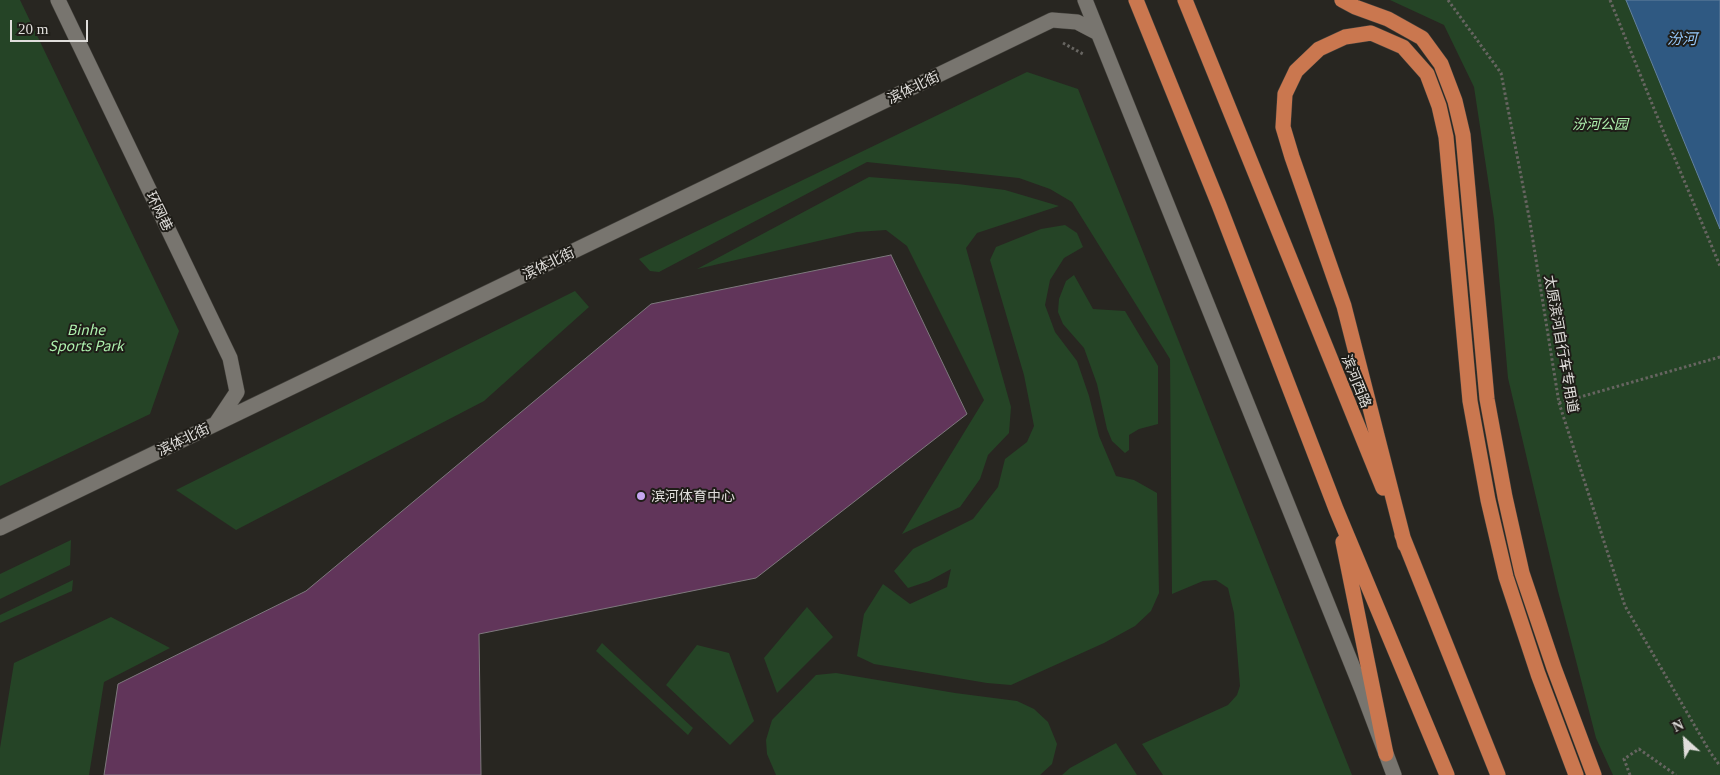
<!DOCTYPE html>
<meta charset="utf-8">
<style>
body{margin:0}
#map{position:relative;width:1720px;height:775px;overflow:hidden;background:#282621;font-family:Georgia,serif}
canvas{display:block}
.north{position:absolute;left:1660px;top:715px;width:50px;height:50px;-webkit-text-stroke:4px #1f1d18;paint-order:stroke;rotate:334deg;font-size:14px;font-weight:700;line-height:20px;text-align:center;color:#e0dedb}
.north::after{content:'';display:block;margin:auto;width:18px;height:22px;background:#e0dedb;clip-path:polygon(50% 0,100% 100%,50% 72%,0 100%)}
.scale{position:absolute;left:10px;top:20px;width:78px;height:22px;box-sizing:border-box;border:2px solid #e0dedb;border-top:0;padding-left:6px;font-size:15px;line-height:18px;white-space:nowrap;color:#e0dedb;-webkit-text-stroke:4px #1f1d18;paint-order:stroke}
</style>
<div id="map">
<canvas width="1720" height="775"></canvas>
<div class="north">N</div>
<div class="scale">20 m</div>
</div>
<script>
const c = document.querySelector('canvas').getContext('2d');
c.lineJoin = 'round';
function paint(path, color) { c.fillStyle = color; c.fill(path, 'evenodd'); }
const toPath = rows => new Path2D(rows.map(r => 'M' + r).join(''));
function strokePath(path, color, width, dash) { c.strokeStyle = color; c.lineWidth = width; c.lineCap = dash ? 'butt' : 'round'; c.setLineDash(dash || []); c.stroke(path); }
function write(font, color, halo, rows, align = 'center') {
  c.font = font + ' Georgia,"Noto Sans SC",serif'; c.lineWidth = 4; c.setLineDash([]); c.textBaseline = 'middle'; c.strokeStyle = halo; c.fillStyle = color; for (const [text, x, y, turn = 0] of rows) {
    c.save(); c.translate(x, y); c.rotate((+turn || 0) * Math.PI / 180); c.textAlign = isNaN(turn) ? turn : align; if (halo) c.strokeText(text, 0, 0); c.fillText(text, 0, 0); c.restore();
  }
}
paint(toPath([
 [0,0,20,0,179,331,150,414,0,486],
 [1390,0,1720,0,1720,775,1613,775,1596,738,1558,591,1508,378,1494,219,1474,87,1444,25],
 [1027,72,1078,89,1352,775,1163,775,1142,744,1228,705,1237,695,1240,686,1234,613,1228,588,1216,580,1203,581,1172,594,1170,359,1072,202,1050,189,1019,178,867,162,659,272,650,271,639,259],
 [869,177,958,184,1005,190,1059,206,977,233,966,248,1011,407,1009,433,988,455,980,479,960,507,902,534,984,400,907,246,886,230,857,232,697,269],
 [1065,225,1077,233,1083,247,1064,258,1050,280,1045,305,1055,332,1077,361,1089,396,1099,436,1116,476,1134,480,1157,493,1159,593,1151,611,1135,626,1104,643,1011,685,987,683,874,664,857,656,864,614,883,584,910,604,947,587,951,569,929,581,908,588,894,571,913,549,973,519,998,487,1005,459,1027,442,1034,426,1024,375,990,260,996,247,1041,229],
 [1074,275,1093,309,1125,311,1158,366,1158,424,1139,429,1129,435,1129,450,1125,453,1112,441,1107,429,1097,384,1084,348,1063,324,1058,312,1059,299,1066,281],
 [575,291,589,307,484,401,236,530,176,490],
 [71,540,70,565,0,599,0,574],
 [73,580,72,591,0,623,0,615],
 [807,607,833,637,777,693,764,658],
 [111,617,170,648,104,682,89,775,0,775,0,748,14,663],
 [602,643,693,728,688,735,596,651],
 [697,645,729,653,754,721,730,745,666,685],
 [836,673,955,693,1017,701,1034,709,1048,722,1057,744,1052,764,1040,775,776,775,767,754,766,740,772,720,816,675],
 [1116,743,1137,775,1062,775,1070,768]
]), '#254426');
const water = toPath([
 [1626,0,1720,0,1720,229,1626,0]
]);
paint(water, '#2f5982');
strokePath(water, '#64819d', 1);
const building = toPath([
 [891,255,967,414,756,578,479,634,481,775,104,775,118,684,306,591,651,304,891,255]
]);
paint(building, '#61355a');
strokePath(building, '#7e787d', 1);
const minor = toPath([
 [58,0,230,358,237,392,217,422],
 [1085,0,1362,690,1394,775],
 [0,528,1052,20,1077,22,1098,33]
]);
const highway = toPath([
 [1136,0,1219,205,1336,509,1447,775],
 [1185,0,1383,488],
 [1342,0,1355,7,1388,19,1422,38,1441,64,1455,101,1463,135,1487,399,1505,497,1522,573,1554,668,1594,775],
 [1402,535,1498,775],
 [1343,542,1386,754],
 [1405,545,1344,306,1292,157,1283,127,1285,94,1296,71,1319,49,1345,37,1371,33,1403,47,1427,74,1439,106,1446,137,1470,401,1488,500,1506,577,1538,674,1576,775]
]);
strokePath(minor, '#43413c', 16);
strokePath(highway, '#43413c', 16);
strokePath(toPath([
 [1448,0,1501,73,1530,222,1559,403,1625,606,1710,752,1720,766],
 [1610,0,1657,116,1720,266],
 [1063,43,1083,54],
 [1559,403,1720,357],
 [1630,775,1624,759,1639,749,1676,775]
]), '#676561', 3, [2.5, 2.5]);
strokePath(minor, '#78756f', 15);
strokePath(highway, '#ca774f', 15);
for (const [x, y, r, color] of [
 [641,496,5,"#c6a6f0"]
]) { const dot = new Path2D(); dot.arc(x, y, r, 0, 2 * Math.PI); c.fillStyle = color; c.fill(dot); strokePath(dot, '#1f1d18', 2); }
write('14px', '#e0dedb', '#1f1d18', [
 ["滨体北街",913,87,-26],
 ["环网巷",160,211,64],
 ["滨体北街",548,263,-26],
 ["太原滨河自行车专用道",1562,344,80],
 ["滨河西路",1357,381,68],
 ["滨体北街",183,439,-26]
]);
write('italic 14px', '#aef1ae', '#1f1d18', [
 ["汾河公园",1600,124],
 ["Binhe",86,330],
 ["Sports Park",86,346]
]);
write('14px', '#e0dedb', '#1f1d18', [
 ["滨河体育中心",651,496]
], 'left');
write('italic 15px', '#97c9fc', '#1f1d18', [
 ["汾河",1682,38]
]);
</script>
